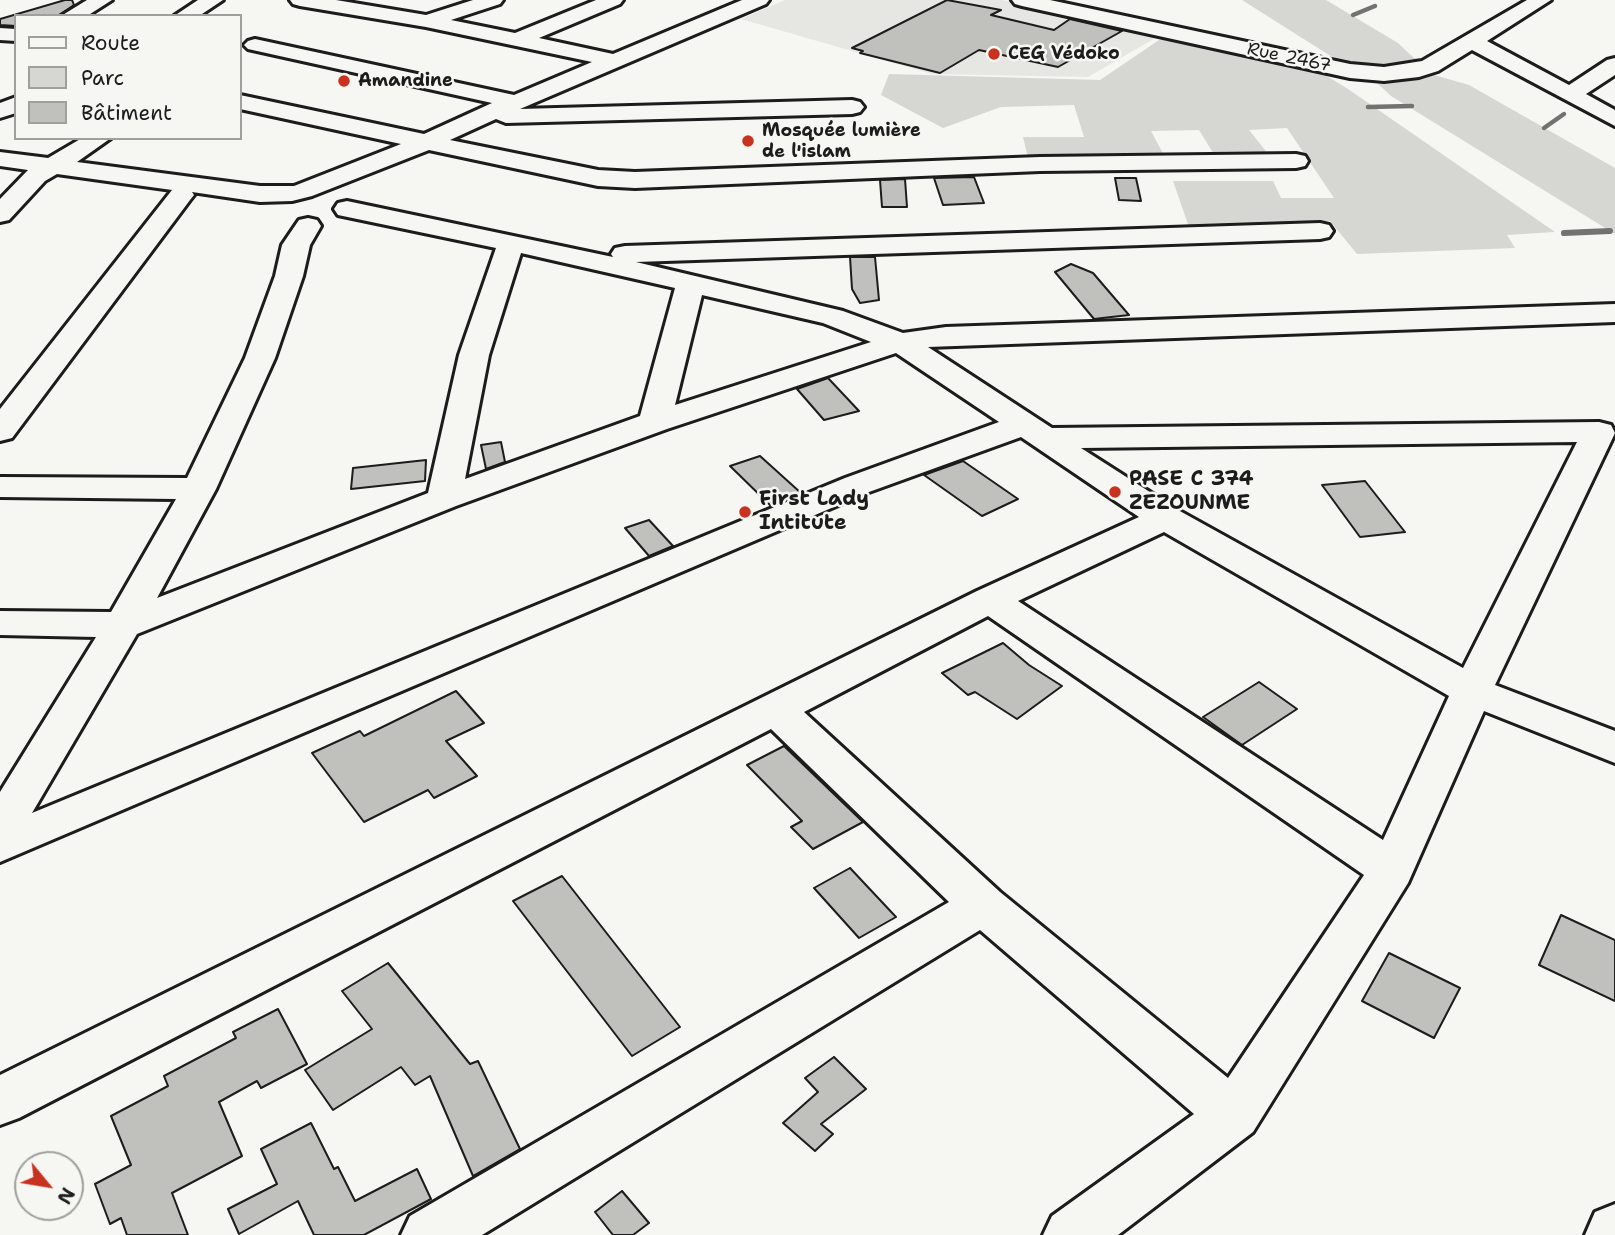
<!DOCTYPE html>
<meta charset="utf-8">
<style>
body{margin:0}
#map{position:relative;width:1615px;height:1235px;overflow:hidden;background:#f6f6f2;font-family:"Shantell Sans",sans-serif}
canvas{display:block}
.legend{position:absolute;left:14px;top:14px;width:228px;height:126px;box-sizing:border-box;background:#f6f6f2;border:2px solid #9f9f9c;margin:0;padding:9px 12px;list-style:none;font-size:21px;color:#1c1c1c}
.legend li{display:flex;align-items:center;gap:14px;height:35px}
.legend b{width:35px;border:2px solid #9f9f9c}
.north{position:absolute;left:14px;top:1151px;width:70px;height:70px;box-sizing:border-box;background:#f6f6f2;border:2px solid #9f9f9c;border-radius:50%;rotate:120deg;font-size:19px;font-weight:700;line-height:28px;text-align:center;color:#1c1c1c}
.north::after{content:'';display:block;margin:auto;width:24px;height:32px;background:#c8321e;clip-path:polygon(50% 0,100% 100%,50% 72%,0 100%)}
</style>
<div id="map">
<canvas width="1615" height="1235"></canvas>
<ul class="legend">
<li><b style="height:9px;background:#f6f6f2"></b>Route</li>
<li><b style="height:19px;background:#d6d6d2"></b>Parc</li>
<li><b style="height:19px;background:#c0c0bd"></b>Bâtiment</li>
</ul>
<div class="north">N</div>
</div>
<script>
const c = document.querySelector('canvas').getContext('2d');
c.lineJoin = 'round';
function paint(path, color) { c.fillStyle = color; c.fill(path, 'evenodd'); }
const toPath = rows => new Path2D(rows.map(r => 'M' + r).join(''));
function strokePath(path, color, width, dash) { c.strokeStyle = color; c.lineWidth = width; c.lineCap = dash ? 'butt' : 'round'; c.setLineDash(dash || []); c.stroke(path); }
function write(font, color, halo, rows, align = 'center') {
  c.font = font + ' "Shantell Sans",sans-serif'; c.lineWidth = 5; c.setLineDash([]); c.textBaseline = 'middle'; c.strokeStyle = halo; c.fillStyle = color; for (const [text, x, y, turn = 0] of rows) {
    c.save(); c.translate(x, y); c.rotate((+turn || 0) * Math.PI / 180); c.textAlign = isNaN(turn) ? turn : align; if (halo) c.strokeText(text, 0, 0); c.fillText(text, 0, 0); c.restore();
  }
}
paint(toPath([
 [785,0,1002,0,1164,33,1088,77,932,74,741,19]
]), '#e6e6e2');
paint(toPath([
 [1242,0,1326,0,1398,43,1414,58,1421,59,1416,60,1423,64,1378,69,1350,64,1329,55],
 [1162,38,1312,67,1348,89,1555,232,1507,235,1515,248,1357,254,1330,221,1190,230,1173,181,1273,181,1281,198,1334,198,1287,128,1249,130,1269,155,1215,156,1199,130,1151,131,1167,161,1029,162,1023,137,1084,137,1074,105,1001,107,943,128,881,95,889,74,1100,80],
 [1434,75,1469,85,1615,168,1615,234,1391,96,1377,83,1375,78]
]), '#d6d6d2');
strokePath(toPath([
 [1353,15,1375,6],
 [1368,107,1412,106],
 [1544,128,1564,114]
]), '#727271', 4.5);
strokePath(toPath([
 [1564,233,1610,231]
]), '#727271', 6);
const building = toPath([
 [65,0,72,0,74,5,58,16,16,16,16,26,0,25,0,19,65,0],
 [947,0,1001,10,991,15,1054,30,1070,19,1122,31,1058,67,979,50,940,73,860,53,863,51,852,48,947,0],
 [974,177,984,203,943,205,934,178,974,177],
 [1115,178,1136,178,1141,201,1119,200,1115,178],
 [905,179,907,207,882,207,880,180,905,179],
 [850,257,875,257,879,300,860,303,852,289,850,257],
 [1071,264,1093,273,1129,315,1094,319,1055,272,1071,264],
 [828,378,859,411,824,420,797,389,828,378],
 [501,442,505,462,486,469,481,445,501,442],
 [760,456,801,493,771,506,730,466,760,456],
 [426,460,425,481,351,489,353,468,426,460],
 [963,461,1018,499,982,516,924,475,963,461],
 [1365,481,1405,532,1360,537,1322,485,1365,481],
 [649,520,673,546,649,556,625,528,649,520],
 [1003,643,1029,665,1062,686,1017,719,975,692,968,695,942,673,1003,643],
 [1259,682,1297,709,1242,745,1203,717,1259,682],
 [456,691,484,723,446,741,477,776,434,798,428,790,364,822,312,753,360,731,364,736,456,691],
 [784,746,863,822,813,849,791,827,802,821,747,765,784,746],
 [850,868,896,917,859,938,814,888,850,868],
 [562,876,680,1027,632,1056,513,901,562,876],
 [1561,915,1615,940,1615,1001,1539,965,1561,915],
 [1389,953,1460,988,1434,1038,1362,1001,1389,953],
 [388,963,470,1064,478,1061,520,1149,473,1176,430,1076,415,1085,401,1067,333,1110,305,1070,372,1029,342,991,388,963],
 [278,1009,307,1064,261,1088,257,1081,219,1102,242,1156,172,1193,188,1235,127,1235,121,1218,110,1224,95,1184,131,1165,111,1116,168,1086,164,1076,236,1038,233,1032,278,1009],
 [834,1057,866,1089,821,1124,833,1134,815,1151,783,1123,818,1092,805,1078,834,1057],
 [311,1123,334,1169,338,1167,355,1201,417,1169,431,1199,364,1235,314,1235,298,1201,239,1234,228,1209,277,1184,261,1149,311,1123],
 [622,1191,649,1223,633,1235,613,1235,595,1212,622,1191]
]);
paint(building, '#c0c0bd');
strokePath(building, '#1c1c1c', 2);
const minor = toPath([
 [87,0,112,0,87,16,61,16,87,0],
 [198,0,223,0,199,16,174,16,198,0],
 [290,0,336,0,426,15,473,0,503,0,500,4,451,20,515,33,596,0,623,0,620,4,539,38,613,54,742,0,769,0,766,4,520,109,852,100,860,102,864,107,860,112,852,114,506,123,496,119,450,140,598,170,635,172,1040,157,1296,154,1305,156,1308,161,1305,166,1296,168,1040,171,635,188,598,186,429,150,312,196,292,201,260,202,192,192,194,195,190,200,12,438,0,441,0,409,172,190,57,174,45,181,9,220,0,222,0,199,28,170,0,166,0,152,48,158,82,138,111,138,77,162,260,186,294,186,401,144,240,109,240,95,424,134,492,103,248,49,244,45,248,41,255,39,514,95,592,62,426,27,300,6,293,4,290,0],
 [1012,0,1050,0,1350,64,1384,67,1422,61,1527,0,1551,0,1487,41,1569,85,1607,60,1615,58,1615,75,1586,94,1615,110,1615,126,1472,50,1438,71,1419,77,1384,81,1350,78,1022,6,1015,4,1012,0],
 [0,28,16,29,16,41,0,40,0,28],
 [16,97,16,113,0,118,0,103,16,97],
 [347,201,613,257,611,254,615,248,625,246,1320,223,1329,225,1333,231,1329,237,1320,239,636,262,843,311,903,333,946,327,1615,304,1615,322,928,347,1052,428,1599,422,1611,425,1615,433,1495,685,1615,731,1615,763,1484,711,1408,883,1253,1132,1118,1235,1043,1235,1052,1216,1194,1114,980,930,482,1235,401,1235,410,1216,949,902,771,729,19,1118,0,1125,0,1075,977,591,1139,517,1021,437,869,492,0,862,0,792,96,637,0,635,0,611,111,612,176,499,0,497,0,477,187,478,245,358,275,276,282,245,299,220,308,218,317,220,321,226,310,245,303,276,275,358,216,489,157,598,428,493,459,355,496,248,338,215,334,209,338,203,347,201],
 [521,253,675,288,640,416,465,479,489,355,521,253],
 [702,295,823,323,871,342,675,405,702,295],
 [896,353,999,422,845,478,32,813,137,634,456,506,667,429,896,353],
 [1577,442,1463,668,1178,510,1081,448,1577,442],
 [1164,532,1449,696,1383,840,1018,601,1164,532],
 [988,616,1364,875,1228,1078,1000,892,804,712,988,616],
 [1615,1204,1615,1235,1585,1235,1595,1212,1615,1204]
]);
strokePath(minor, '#1c1c1c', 6);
paint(minor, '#f6f6f2');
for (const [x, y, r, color] of [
 [994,54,7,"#c8321e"],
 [344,81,7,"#c8321e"],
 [748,141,7,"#c8321e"],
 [1115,492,7,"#c8321e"],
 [745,512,7,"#c8321e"]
]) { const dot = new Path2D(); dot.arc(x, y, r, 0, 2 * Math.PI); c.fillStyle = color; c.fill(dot); strokePath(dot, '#f6f6f2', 2.5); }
write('bold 18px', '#1c1c1c', '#f6f6f2', [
 ["CEG Védoko",1008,54],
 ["Amandine",358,81],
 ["Mosquée lumière",762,131],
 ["de l'islam",762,152]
], 'left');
write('18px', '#1c1c1c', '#f6f6f2', [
 ["Rue 2467",1289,58,12]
]);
write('bold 21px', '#1c1c1c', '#f6f6f2', [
 ["PASE C 374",1129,480],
 ["ZEZOUNME",1129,504],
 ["First Lady",759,500],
 ["Intitute",759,524]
], 'left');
</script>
